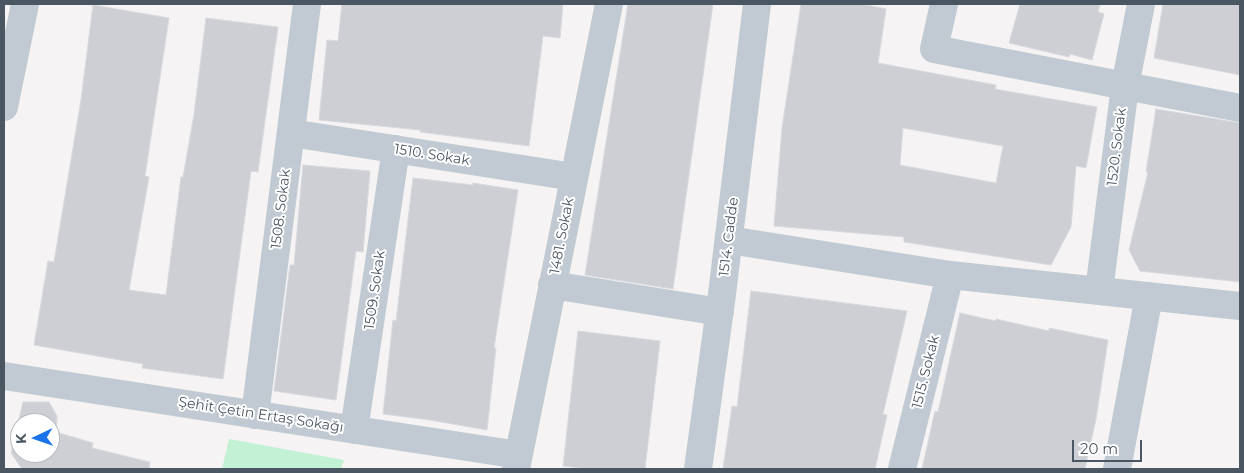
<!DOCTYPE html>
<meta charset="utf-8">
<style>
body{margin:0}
#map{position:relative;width:1244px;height:473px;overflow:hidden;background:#f5f3f3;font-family:Montserrat,sans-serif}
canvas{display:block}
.frame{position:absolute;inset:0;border:5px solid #4a5661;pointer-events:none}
.north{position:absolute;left:10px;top:413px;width:50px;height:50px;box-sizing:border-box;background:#fff;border:1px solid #b7bbc0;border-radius:50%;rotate:267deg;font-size:14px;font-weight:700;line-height:20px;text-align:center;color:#4a5661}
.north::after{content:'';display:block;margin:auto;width:18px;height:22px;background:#1a73e8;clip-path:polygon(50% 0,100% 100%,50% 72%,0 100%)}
.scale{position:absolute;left:1072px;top:440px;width:70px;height:22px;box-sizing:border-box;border:2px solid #4a5661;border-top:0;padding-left:6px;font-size:15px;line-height:18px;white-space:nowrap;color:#4a5661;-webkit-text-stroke:4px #fff;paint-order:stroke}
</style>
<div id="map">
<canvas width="1244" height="473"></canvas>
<div class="frame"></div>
<div class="north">K</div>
<div class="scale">20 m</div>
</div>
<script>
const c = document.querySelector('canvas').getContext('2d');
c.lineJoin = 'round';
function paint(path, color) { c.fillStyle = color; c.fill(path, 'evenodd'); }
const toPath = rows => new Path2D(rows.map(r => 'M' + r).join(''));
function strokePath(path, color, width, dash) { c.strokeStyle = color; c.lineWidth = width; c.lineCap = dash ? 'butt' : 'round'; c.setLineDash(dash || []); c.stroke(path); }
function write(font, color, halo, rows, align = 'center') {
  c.font = font + ' Montserrat,sans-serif'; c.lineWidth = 4; c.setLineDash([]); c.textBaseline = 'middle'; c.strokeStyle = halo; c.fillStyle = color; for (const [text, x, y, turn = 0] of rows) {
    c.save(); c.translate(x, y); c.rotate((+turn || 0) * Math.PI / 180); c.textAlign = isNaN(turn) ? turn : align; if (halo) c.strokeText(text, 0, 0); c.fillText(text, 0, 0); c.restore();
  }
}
paint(toPath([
 [229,439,344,460,341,469,222,469]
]), '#c3f1d5');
const building = toPath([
 [342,4,563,4,560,38,543,36,529,146,420,132,420,130,319,120,327,40,338,41,342,4],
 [628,4,713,4,673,289,585,275,628,4],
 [801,4,861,4,886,9,878,63,996,85,995,89,1097,107,1086,168,1076,166,1071,227,1051,265,904,242,904,237,774,226,782,128,801,4],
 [903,128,1003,146,996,183,900,165,903,128],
 [1020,4,1100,4,1098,12,1104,14,1092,60,1070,54,1069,57,1009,43,1020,4],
 [1163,4,1240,4,1240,75,1154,58,1163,4],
 [93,5,169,18,145,176,149,177,129,290,166,295,181,177,183,177,194,114,206,18,278,27,258,172,251,171,223,379,142,368,143,364,34,345,48,261,54,262,81,100,93,5],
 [1156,109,1240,123,1240,282,1140,271,1129,250,1148,172,1146,172,1156,109],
 [303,165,370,171,363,252,356,251,336,400,274,391,290,265,294,265,303,165],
 [413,178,473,185,473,183,518,190,494,348,496,348,487,430,430,420,383,414,393,320,396,321,413,178],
 [751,291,907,311,883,414,887,415,875,469,723,469,732,406,737,407,751,291],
 [960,313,996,321,996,319,1049,331,1049,328,1108,340,1096,419,1085,469,922,469,935,411,938,412,960,313],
 [578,331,660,341,645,469,590,469,563,466,578,331],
 [23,402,49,402,57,416,56,432,93,443,92,448,150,462,149,469,22,469,11,453,23,402],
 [20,423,50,423,50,453,20,453,20,423]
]);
paint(building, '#cdcfd5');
strokePath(building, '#d7d9de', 1);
strokePath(toPath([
 [944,4,934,49,1240,108],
 [4,107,25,4],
 [291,133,574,177],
 [729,240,950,275,1240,306],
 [552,285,720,312],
 [1099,291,1125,86,1141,4],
 [4,376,519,455],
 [255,415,307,4],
 [354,430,396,149],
 [516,469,609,4],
 [698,469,722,294,757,4],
 [902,469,950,275],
 [1117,469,1149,296]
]), '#c1cad2', 28);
write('14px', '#4a5661', '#fff', [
 ["1520. Sokak",1117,147,-83],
 ["1510. Sokak",432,155,9],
 ["1508. Sokak",281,209,-83],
 ["1481. Sokak",562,236,-79],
 ["1514. Cadde",729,237,-83],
 ["1509. Sokak",375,290,-82],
 ["1515. Sokak",926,372,-76],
 ["Şehit Çetin Ertaş Sokağı",261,415,9]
]);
</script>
